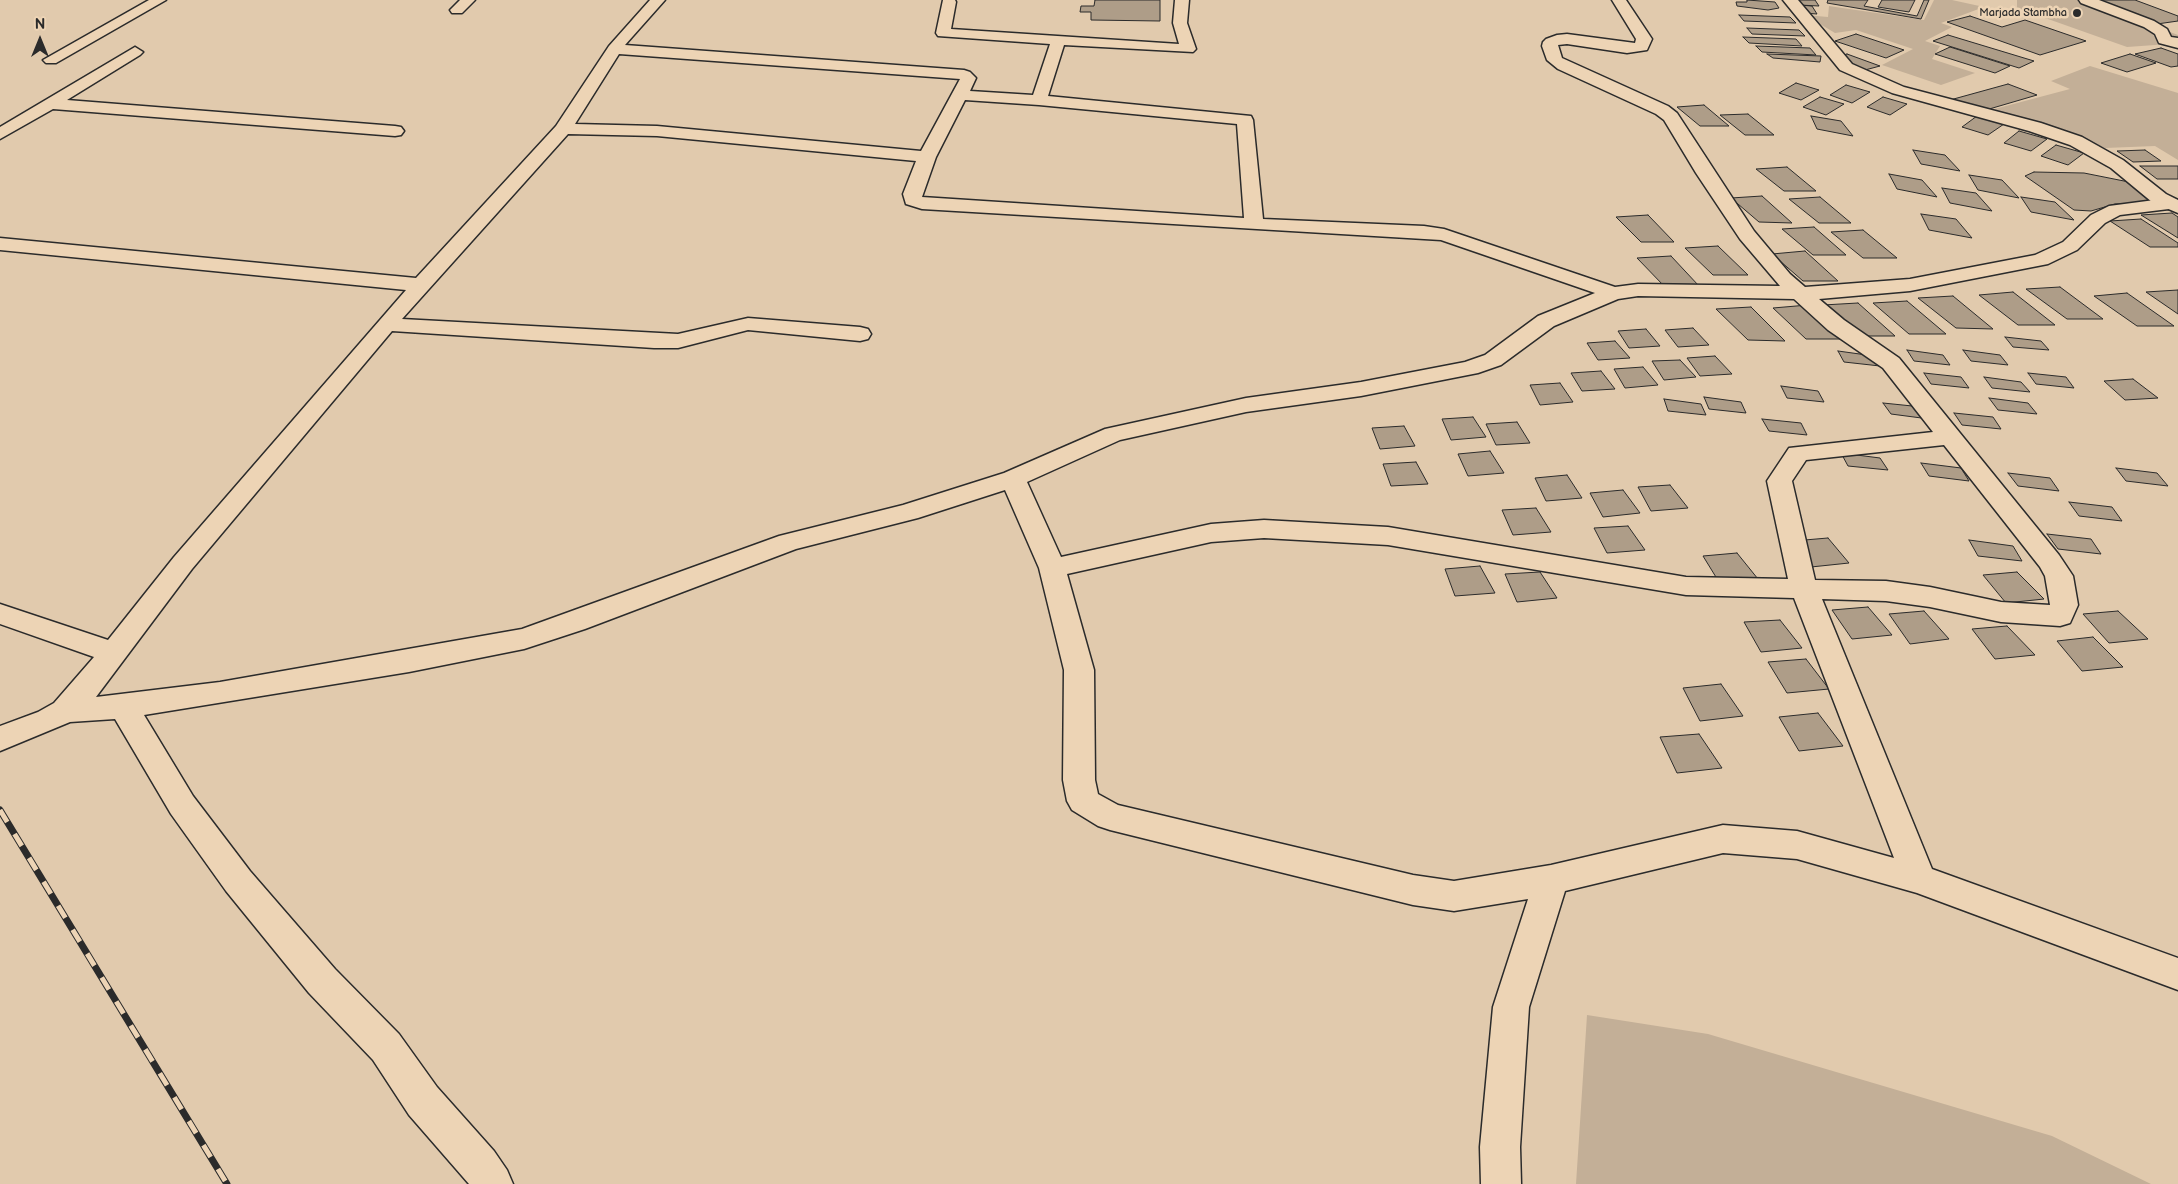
<!DOCTYPE html>
<style>
body{margin:0}
#map{position:relative;width:2178px;height:1184px;overflow:hidden;background:#e1caad;font-family:"Balsamiq Sans",sans-serif}
canvas{display:block}
.north{position:absolute;left:15px;top:15px;width:50px;height:50px;-webkit-text-stroke:4px #edd4b5;paint-order:stroke;rotate:0deg;font-size:14px;font-weight:700;line-height:20px;text-align:center;color:#2b2b2b}
.north::after{content:'';display:block;margin:auto;width:18px;height:22px;background:#2b2b2b;clip-path:polygon(50% 0,100% 100%,50% 72%,0 100%)}
</style>
<div id="map">
<canvas width="2178" height="1184"></canvas>
<div class="north">N</div>
</div>
<script>
const c = document.querySelector('canvas').getContext('2d');
c.lineJoin = 'round';
function paint(path, color) { c.fillStyle = color; c.fill(path, 'evenodd'); }
const toPath = rows => new Path2D(rows.map(r => 'M' + r).join(''));
function strokePath(path, color, width, dash) { c.strokeStyle = color; c.lineWidth = width; c.lineCap = dash ? 'butt' : 'round'; c.setLineDash(dash || []); c.stroke(path); }
function write(font, color, halo, rows, align = 'center') {
  c.font = font + ' "Balsamiq Sans",sans-serif'; c.lineWidth = 5; c.setLineDash([]); c.textBaseline = 'middle'; c.strokeStyle = halo; c.fillStyle = color; for (const [text, x, y, turn = 0] of rows) {
    c.save(); c.translate(x, y); c.rotate((+turn || 0) * Math.PI / 180); c.textAlign = isNaN(turn) ? turn : align; if (halo) c.strokeText(text, 0, 0); c.fillText(text, 0, 0); c.restore();
  }
}
paint(toPath([
 [1934,0,1952,0,1984,7,1941,23,1952,27,1925,41,1940,46,1932,59,1975,73,1941,85,1882,65,1913,49,1856,30,1835,33,1805,15,1828,17,1829,6,1924,20],
 [2017,0,2082,0,2178,35,2178,48,2169,44,2127,47,2017,8],
 [2090,66,2178,93,2178,160,2155,146,2105,148,2039,124,1987,111,2070,89,2051,81],
 [1587,1015,1708,1034,2052,1136,2151,1184,1576,1184]
]), '#c3af97');
const building = toPath([
 [1095,0,1160,0,1160,21,1091,20,1091,12,1080,12,1081,6,1094,6,1095,0],
 [1747,0,1775,2,1779,8,1768,10,1737,6,1736,2,1747,2,1747,0],
 [1796,0,1815,0,1819,6,1799,5,1796,0],
 [1828,0,1868,0,1864,6,1917,16,1924,0,1929,0,1921,19,1827,3,1828,0],
 [1882,0,1915,0,1909,12,1878,7,1882,0],
 [2093,0,2135,0,2178,16,2178,21,2157,24,2093,0],
 [1799,5,1812,6,1817,14,1804,13,1799,5],
 [1739,15,1790,17,1796,23,1744,21,1739,15],
 [1970,16,2002,27,2025,20,2086,41,2040,55,1947,22,1970,16],
 [1747,28,1799,30,1805,36,1752,34,1747,28],
 [1856,34,1904,50,1886,58,1835,41,1856,34],
 [1948,35,2034,61,2019,68,1933,41,1948,35],
 [1743,37,1796,39,1802,46,1749,43,1743,37],
 [1756,46,1810,48,1816,55,1762,52,1756,46],
 [1950,47,2010,66,1995,73,1935,54,1950,47],
 [2161,48,2178,54,2178,66,2171,67,2135,54,2161,48],
 [1767,54,1821,56,1820,62,1773,58,1767,54],
 [1847,54,1880,66,1865,70,1851,65,1841,56,1847,54],
 [2130,54,2156,63,2127,72,2101,63,2130,54],
 [1796,83,1819,90,1801,100,1779,93,1796,83],
 [2008,84,2037,95,1979,112,1950,100,2008,84],
 [1846,85,1870,92,1852,103,1830,95,1846,85],
 [1820,97,1844,104,1826,115,1803,107,1820,97],
 [1883,97,1907,104,1890,115,1867,107,1883,97],
 [1704,105,1729,126,1700,126,1677,107,1704,105],
 [1748,114,1774,135,1745,135,1720,115,1748,114],
 [1811,116,1841,121,1853,136,1817,129,1811,116],
 [1977,116,2004,124,1988,135,1962,127,1977,116],
 [2019,131,2047,139,2031,151,2004,143,2019,131],
 [2056,145,2084,153,2068,165,2041,156,2056,145],
 [1913,150,1945,155,1960,171,1921,164,1913,150],
 [2145,150,2161,161,2133,162,2117,151,2145,150],
 [2140,166,2178,166,2178,179,2157,179,2140,166],
 [1787,167,1816,191,1784,191,1756,169,1787,167],
 [2034,172,2084,173,2134,183,2154,203,2115,204,2091,211,2074,210,2025,176,2034,172],
 [1889,174,1922,180,1937,197,1897,189,1889,174],
 [1969,175,2002,180,2019,198,1978,190,1969,175],
 [1942,188,1976,193,1992,211,1950,203,1942,188],
 [1762,196,1792,223,1759,222,1731,198,1762,196],
 [1820,197,1851,223,1819,223,1789,199,1820,197],
 [2021,197,2055,202,2074,220,2031,212,2021,197],
 [2172,213,2178,217,2178,238,2141,215,2172,213],
 [1921,214,1956,219,1972,238,1929,230,1921,214],
 [1648,215,1674,242,1641,242,1616,217,1648,215],
 [2141,219,2178,243,2178,247,2150,247,2110,221,2141,219],
 [1814,227,1846,255,1813,255,1782,229,1814,227],
 [1863,230,1897,258,1863,258,1831,232,1863,230],
 [1718,246,1748,275,1713,275,1685,248,1718,246],
 [1805,251,1838,281,1803,281,1772,254,1805,251],
 [1671,256,1699,286,1664,286,1637,258,1671,256],
 [2060,287,2103,319,2067,319,2026,289,2060,287],
 [2178,290,2178,314,2146,292,2178,290],
 [2013,292,2055,325,2018,325,1979,295,2013,292],
 [2127,293,2174,326,2137,326,2094,296,2127,293],
 [1953,296,1993,329,1956,328,1918,298,1953,296],
 [1907,301,1946,334,1909,334,1873,303,1907,301],
 [1858,303,1895,336,1858,336,1823,305,1858,303],
 [1808,305,1843,339,1806,339,1773,308,1808,305],
 [1751,307,1785,341,1748,340,1716,309,1751,307],
 [1693,328,1709,345,1678,347,1665,330,1693,328],
 [1646,329,1660,346,1629,348,1618,331,1646,329],
 [2005,337,2041,341,2049,350,2013,347,2005,337],
 [1615,341,1630,358,1598,360,1587,343,1615,341],
 [1907,350,1943,355,1950,365,1914,361,1907,350],
 [1963,350,2000,355,2008,365,1971,361,1963,350],
 [1838,351,1874,356,1880,366,1844,362,1838,351],
 [1715,356,1732,374,1700,376,1687,358,1715,356],
 [1680,360,1696,377,1664,380,1652,361,1680,360],
 [1643,367,1658,385,1625,388,1614,369,1643,367],
 [1601,371,1615,389,1582,391,1571,373,1601,371],
 [1924,373,1961,377,1969,388,1931,384,1924,373],
 [2028,373,2066,377,2074,388,2036,384,2028,373],
 [1984,377,2021,382,2030,392,1992,388,1984,377],
 [2133,379,2158,398,2125,400,2104,381,2133,379],
 [1560,383,1573,402,1540,405,1530,385,1560,383],
 [1781,386,1818,391,1824,402,1787,398,1781,386],
 [1704,397,1741,402,1746,413,1709,409,1704,397],
 [1989,398,2028,403,2037,414,1998,410,1989,398],
 [1664,399,1701,404,1706,415,1668,411,1664,399],
 [1883,403,1922,407,1929,419,1891,414,1883,403],
 [1954,413,1993,417,2001,429,1962,425,1954,413],
 [1473,417,1486,437,1451,440,1442,419,1473,417],
 [1762,419,1801,423,1807,435,1769,431,1762,419],
 [1517,422,1530,443,1496,445,1486,424,1517,422],
 [1404,426,1415,446,1380,449,1372,428,1404,426],
 [1490,451,1504,473,1468,476,1458,454,1490,451],
 [1841,453,1880,458,1888,470,1848,466,1841,453],
 [1416,462,1428,484,1391,486,1383,464,1416,462],
 [1921,463,1961,468,1969,481,1929,476,1921,463],
 [2116,468,2157,473,2168,486,2126,481,2116,468],
 [2008,473,2050,478,2059,491,2018,486,2008,473],
 [1567,475,1582,498,1546,501,1535,478,1567,475],
 [1670,485,1688,508,1651,511,1638,487,1670,485],
 [1623,490,1640,513,1603,517,1590,493,1623,490],
 [2069,502,2112,507,2122,521,2079,516,2069,502],
 [1536,508,1551,532,1513,535,1502,510,1536,508],
 [1628,526,1645,550,1607,553,1594,528,1628,526],
 [2047,534,2091,539,2101,554,2058,549,2047,534],
 [1828,538,1849,563,1811,567,1793,541,1828,538],
 [1969,540,2013,546,2022,561,1978,556,1969,540],
 [1737,553,1758,579,1719,582,1703,556,1737,553],
 [1480,566,1495,593,1455,596,1445,569,1480,566],
 [1540,572,1557,598,1517,602,1505,574,1540,572],
 [2017,572,2044,599,2006,603,1983,575,2017,572],
 [1868,607,1892,635,1852,639,1832,610,1868,607],
 [1924,611,1949,639,1910,644,1889,614,1924,611],
 [2118,611,2148,639,2109,643,2083,614,2118,611],
 [1780,620,1802,648,1761,652,1744,622,1780,620],
 [2007,626,2035,655,1995,659,1972,629,2007,626],
 [2093,637,2123,667,2082,671,2057,641,2093,637],
 [1806,659,1829,689,1787,693,1768,662,1806,659],
 [1721,684,1743,716,1700,721,1683,688,1721,684],
 [1818,713,1843,746,1799,751,1779,717,1818,713],
 [1699,734,1722,768,1677,773,1660,737,1699,734]
]);
paint(building, '#ae9d88');
strokePath(building, '#2b2b2b', 1);
const minor = toPath([
 [149,0,166,0,56,63,46,63,43,60,149,0],
 [460,0,475,0,462,13,452,13,450,10,460,0],
 [650,0,665,0,625,45,964,70,970,72,976,78,970,91,1033,95,1050,44,938,36,936,33,943,0,955,0,956,2,951,29,1179,44,1173,23,1175,0,1189,0,1187,23,1196,49,1193,52,1064,45,1048,96,1251,116,1253,120,1263,219,1424,226,1444,229,1615,287,1638,284,1780,286,1740,239,1696,173,1664,120,1656,114,1558,69,1547,60,1542,46,1543,42,1546,39,1557,35,1567,34,1635,43,1636,39,1612,0,1626,0,1652,39,1647,50,1627,53,1567,44,1558,45,1562,58,1668,106,1677,113,1754,231,1790,274,1805,287,1910,279,2035,255,2063,242,2091,215,2109,206,2170,198,2177,200,2177,208,2120,215,2105,223,2077,250,2048,264,1910,291,1819,299,1844,320,1899,358,2059,555,2073,576,2078,605,2070,623,2060,626,2001,622,1930,607,1886,601,1822,599,1932,869,2178,958,2178,990,1917,893,1797,859,1723,853,1565,891,1529,1007,1520,1147,1521,1184,1481,1184,1480,1147,1493,1007,1528,899,1454,911,1413,905,1110,830,1098,826,1072,810,1067,801,1063,780,1064,670,1039,568,1005,490,918,518,796,549,585,629,524,649,409,672,144,715,193,796,250,871,335,969,399,1034,437,1087,494,1151,507,1170,513,1184,469,1184,409,1115,373,1060,309,993,226,891,171,814,115,719,70,722,0,751,0,726,38,712,54,703,94,657,0,624,0,604,108,640,174,557,406,290,0,250,0,238,416,278,556,126,609,46,650,0],
 [619,54,960,79,921,151,657,126,575,124,619,54],
 [965,100,1039,105,1237,124,1244,218,922,197,936,157,965,100],
 [568,134,657,136,916,161,903,194,906,204,922,209,1441,240,1595,293,1538,316,1485,355,1465,362,1361,382,1246,398,1105,429,1004,473,903,505,779,536,522,629,220,682,96,697,192,569,392,331,654,348,678,348,748,330,860,341,868,339,871,334,868,329,860,327,748,318,678,334,402,319,568,134],
 [1638,296,1794,299,1828,330,1883,368,1933,432,1789,448,1767,481,1788,579,1686,577,1388,527,1264,520,1211,524,1061,557,1027,482,1120,440,1246,412,1361,396,1478,373,1501,365,1554,326,1618,299,1638,296],
 [1944,445,2040,567,2045,576,2050,605,2001,602,1930,587,1886,581,1815,580,1792,481,1806,460,1944,445],
 [1264,538,1388,545,1686,595,1794,598,1894,858,1797,831,1723,825,1551,865,1454,881,1413,875,1118,805,1098,794,1095,780,1094,670,1067,574,1211,542,1264,538],
 [2079,0,2099,0,2154,21,2167,29,2171,37,2178,38,2178,48,2159,43,2155,34,2144,27,2081,3,2079,0],
 [135,47,143,52,140,55,67,100,395,126,401,127,404,131,401,135,395,136,53,109,0,139,0,127,135,47]
]);
const major = toPath([
 [1783,0,1798,0,1852,64,1904,87,2041,123,2082,137,2123,160,2166,194,2178,200,2178,213,2152,202,2111,168,2070,145,2029,131,1892,93,1840,70,1783,0]
]);
strokePath(minor, '#2b2b2b', 3);
strokePath(major, '#2b2b2b', 3);
paint(minor, '#edd4b5');
paint(major, '#edd4b5');
const rail = toPath([
 [0,810,227,1184]
]);
strokePath(rail, '#2b2b2b', 7);
strokePath(rail, '#edd4b5', 5, [14]);
for (const [x, y, r, color] of [
 [2077,13,5,"#2b2b2b"]
]) { const dot = new Path2D(); dot.arc(x, y, r, 0, 2 * Math.PI); c.fillStyle = color; c.fill(dot); strokePath(dot, '#edd4b5', 2); }
write('11px', '#2b2b2b', '#edd4b5', [
 ["Marjada Stambha",2067,13]
], 'right');
</script>
